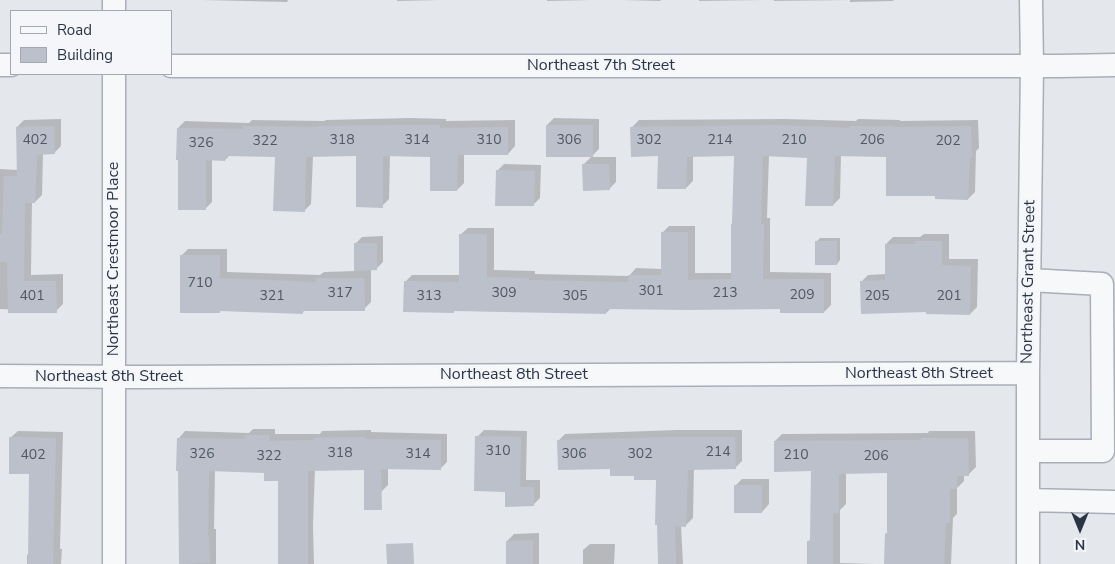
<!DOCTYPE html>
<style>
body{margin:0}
#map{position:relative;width:1115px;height:564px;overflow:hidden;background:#e4e7ec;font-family:"Nunito Sans",sans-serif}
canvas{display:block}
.legend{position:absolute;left:10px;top:10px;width:162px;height:65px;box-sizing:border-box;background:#f4f6f9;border:1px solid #a4a8b1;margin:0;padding:6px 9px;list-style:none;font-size:15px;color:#2b3445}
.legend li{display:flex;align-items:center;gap:10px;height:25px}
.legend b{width:25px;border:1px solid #a4a8b1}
.north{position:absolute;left:1055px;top:504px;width:50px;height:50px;-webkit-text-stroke:4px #f4f6f9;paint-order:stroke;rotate:180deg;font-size:14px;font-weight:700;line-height:20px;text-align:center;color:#2b3445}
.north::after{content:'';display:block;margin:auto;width:18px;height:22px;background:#2b3445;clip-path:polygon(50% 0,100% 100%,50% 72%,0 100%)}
</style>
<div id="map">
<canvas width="1115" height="564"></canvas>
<ul class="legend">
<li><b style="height:6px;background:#f7f8fa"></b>Road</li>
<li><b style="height:14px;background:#bbc0ca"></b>Building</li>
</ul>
<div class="north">N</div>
</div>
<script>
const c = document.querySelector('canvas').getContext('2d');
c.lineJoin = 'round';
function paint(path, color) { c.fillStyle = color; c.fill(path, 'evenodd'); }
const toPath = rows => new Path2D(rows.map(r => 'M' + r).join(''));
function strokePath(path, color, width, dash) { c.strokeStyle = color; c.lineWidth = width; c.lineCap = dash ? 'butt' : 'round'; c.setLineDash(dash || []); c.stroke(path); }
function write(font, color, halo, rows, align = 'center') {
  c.font = font + ' "Nunito Sans",sans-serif'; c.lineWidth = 5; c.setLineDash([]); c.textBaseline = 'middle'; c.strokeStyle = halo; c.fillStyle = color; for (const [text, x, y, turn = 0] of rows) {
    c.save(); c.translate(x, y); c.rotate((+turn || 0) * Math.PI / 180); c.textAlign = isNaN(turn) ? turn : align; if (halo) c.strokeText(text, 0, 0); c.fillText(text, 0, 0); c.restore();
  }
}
paint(toPath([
 [202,0,316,0,288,0,287,2],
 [397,0,440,0,397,1],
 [547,0,591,0,547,1],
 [622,0,661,0,660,1],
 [699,0,764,0,699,1],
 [774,0,894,0,893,1,850,2,850,0,774,1],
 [412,118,446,119,446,121,515,120,515,146,508,154,464,154,464,183,457,190,431,155,390,155,389,199,382,206,357,155,313,156,311,204,304,211,276,156,230,155,225,160,212,159,212,202,205,209,178,128,185,121,249,123,252,120,324,121,326,120],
 [554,118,599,119,599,149,591,157,616,157,616,182,609,189,584,164,592,156,547,125],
 [61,119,61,146,54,153,43,153,42,195,35,202,32,202,31,275,63,274,63,304,56,311,0,309,0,169,18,170,17,127,24,120],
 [785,119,856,121,858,119,900,120,900,121,978,120,979,148,976,151,975,192,968,199,937,195,887,155,841,155,840,198,833,205,808,156,769,155,767,218,770,218,770,272,831,273,831,305,824,312,781,307,611,308,606,313,456,309,454,312,405,282,412,275,460,275,460,235,468,228,494,228,494,270,535,271,535,274,629,276,636,268,662,269,662,233,669,226,695,226,695,273,732,273,736,155,693,156,693,181,686,188,659,155,632,127,639,120],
 [504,164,541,165,540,198,533,205,497,171],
 [924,234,949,234,949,259,978,259,977,307,970,314,928,311,861,282,868,275,886,274,886,244,893,237,920,237],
 [383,236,383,262,376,269,371,269,371,302,364,309,305,310,302,313,221,310,220,312,181,256,188,249,227,249,227,272,320,275,324,272,356,271,355,244,362,237],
 [820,238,840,238,840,260,837,264,817,241],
 [253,429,275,429,275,434,320,434,322,431,371,430,371,432,447,434,447,462,440,469,388,468,388,485,381,492,365,468,315,469,313,525,314,564,280,564,279,480,265,472,215,470,214,529,216,529,216,564,180,564,179,438,185,431,249,433],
 [484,430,527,431,526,480,540,480,540,498,533,505,506,491,477,437],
 [677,430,742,430,742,461,735,468,694,468,693,518,686,525,681,525,683,564,660,564,657,478,635,474,611,468,558,441,565,434],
 [18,431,63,432,60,549,62,549,61,564,27,564,27,555,29,553,30,473,10,438],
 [929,431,975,431,976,467,968,475,964,475,964,481,957,488,957,514,953,518,951,564,885,564,886,534,888,532,888,472,846,473,846,504,840,510,840,563,875,564,808,564,808,542,811,538,812,470,775,441,782,434,928,433],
 [742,479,769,479,769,504,762,512,735,486],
 [539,533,539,564,507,564,507,541,514,534],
 [590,544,615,544,614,564,583,564,583,550]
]), '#0003');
paint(toPath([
 [404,125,440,125,440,128,508,127,508,155,458,155,457,191,430,191,430,157,383,156,383,208,356,207,356,156,306,157,305,212,273,211,275,157,226,156,225,161,206,160,206,210,178,210,178,160,176,160,177,128,243,129,243,126,317,127,317,126],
 [546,125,593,125,593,157,546,157],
 [777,125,849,128,849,126,894,126,894,127,971,126,972,157,970,157,968,200,935,199,935,196,886,196,886,157,835,156,833,206,805,206,807,158,763,156,761,224,764,224,763,279,824,279,824,313,780,313,780,309,688,310,606,309,606,314,454,311,454,313,403,312,404,281,459,282,459,234,487,234,487,277,529,278,529,280,628,282,628,275,661,275,661,232,688,232,688,280,731,279,731,224,732,224,734,156,687,157,686,189,657,189,658,156,631,157,630,127],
 [54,126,55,154,37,155,35,203,25,203,24,281,56,281,57,313,8,313,7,262,0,262,0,234,2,234,4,176,17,176,16,127],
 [582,164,609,164,610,190,583,191],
 [496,170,535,171,534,206,495,206],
 [815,241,837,241,837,265,815,265],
 [915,241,942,241,942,265,971,266,970,315,926,314,926,312,861,314,860,281,885,280,885,244,915,244],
 [354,243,377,243,377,270,354,271],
 [180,255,220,255,220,278,316,282,316,278,364,278,365,311,303,311,303,314,220,311,220,313,180,313],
 [245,435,269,435,269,441,314,440,314,438,365,437,365,439,441,440,441,470,381,469,382,510,364,510,364,470,308,471,308,564,278,564,278,481,264,481,264,473,209,471,208,536,209,536,210,563,179,564,178,471,176,471,177,438,245,439],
 [475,436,521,437,520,487,534,487,534,506,505,507,505,492,474,491],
 [9,437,56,438,53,564,28,564,29,474,9,474],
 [670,437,735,437,736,469,688,470,686,527,675,526,676,564,658,564,657,525,655,525,656,480,634,480,634,476,610,476,610,469,558,470,557,440],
 [921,438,968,438,969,476,957,476,957,489,950,489,950,523,946,523,944,564,884,564,885,533,887,534,887,473,839,474,839,513,833,513,833,564,807,564,807,541,810,541,811,471,774,472,774,441,921,440],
 [734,485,762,485,762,513,734,513],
 [533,540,533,564,506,564,506,541],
 [413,543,414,564,387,564,386,544]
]), '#bbc0ca');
const minor = toPath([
 [114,11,114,0],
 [0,65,11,65],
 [171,66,1060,66,1115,65],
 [0,376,145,377,1028,373],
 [1028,451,1103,451,1102,284,1029,280],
 [1028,500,1115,502],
 [114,564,114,74],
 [1028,564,1028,373,1032,66,1031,0]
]);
strokePath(minor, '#a9aeb7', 25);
strokePath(minor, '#f7f8fa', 22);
write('14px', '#4f5766', null, [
 ["402",35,141],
 ["318",342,141],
 ["314",417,141],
 ["310",489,141],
 ["306",569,141],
 ["302",649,141],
 ["214",720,141],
 ["210",794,141],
 ["206",872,141],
 ["322",265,142],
 ["202",948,142],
 ["326",201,144],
 ["710",200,284],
 ["301",651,292],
 ["317",340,294],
 ["309",504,294],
 ["213",725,294],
 ["209",802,296],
 ["401",32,297],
 ["321",272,297],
 ["313",429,297],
 ["305",575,297],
 ["205",877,297],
 ["201",949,297],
 ["310",498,452],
 ["214",718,453],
 ["318",340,454],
 ["326",202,455],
 ["314",418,455],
 ["306",574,455],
 ["302",640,455],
 ["402",33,456],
 ["210",796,456],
 ["322",269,457],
 ["206",876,457]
]);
write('16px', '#2b3445', '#f4f6f9', [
 ["Northeast 7th Street",601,66],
 ["Northeast Crestmoor Place",114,259,-90],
 ["Northeast Grant Street",1029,282,-89],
 ["Northeast 8th Street",919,374],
 ["Northeast 8th Street",514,375],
 ["Northeast 8th Street",109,377]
]);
</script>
